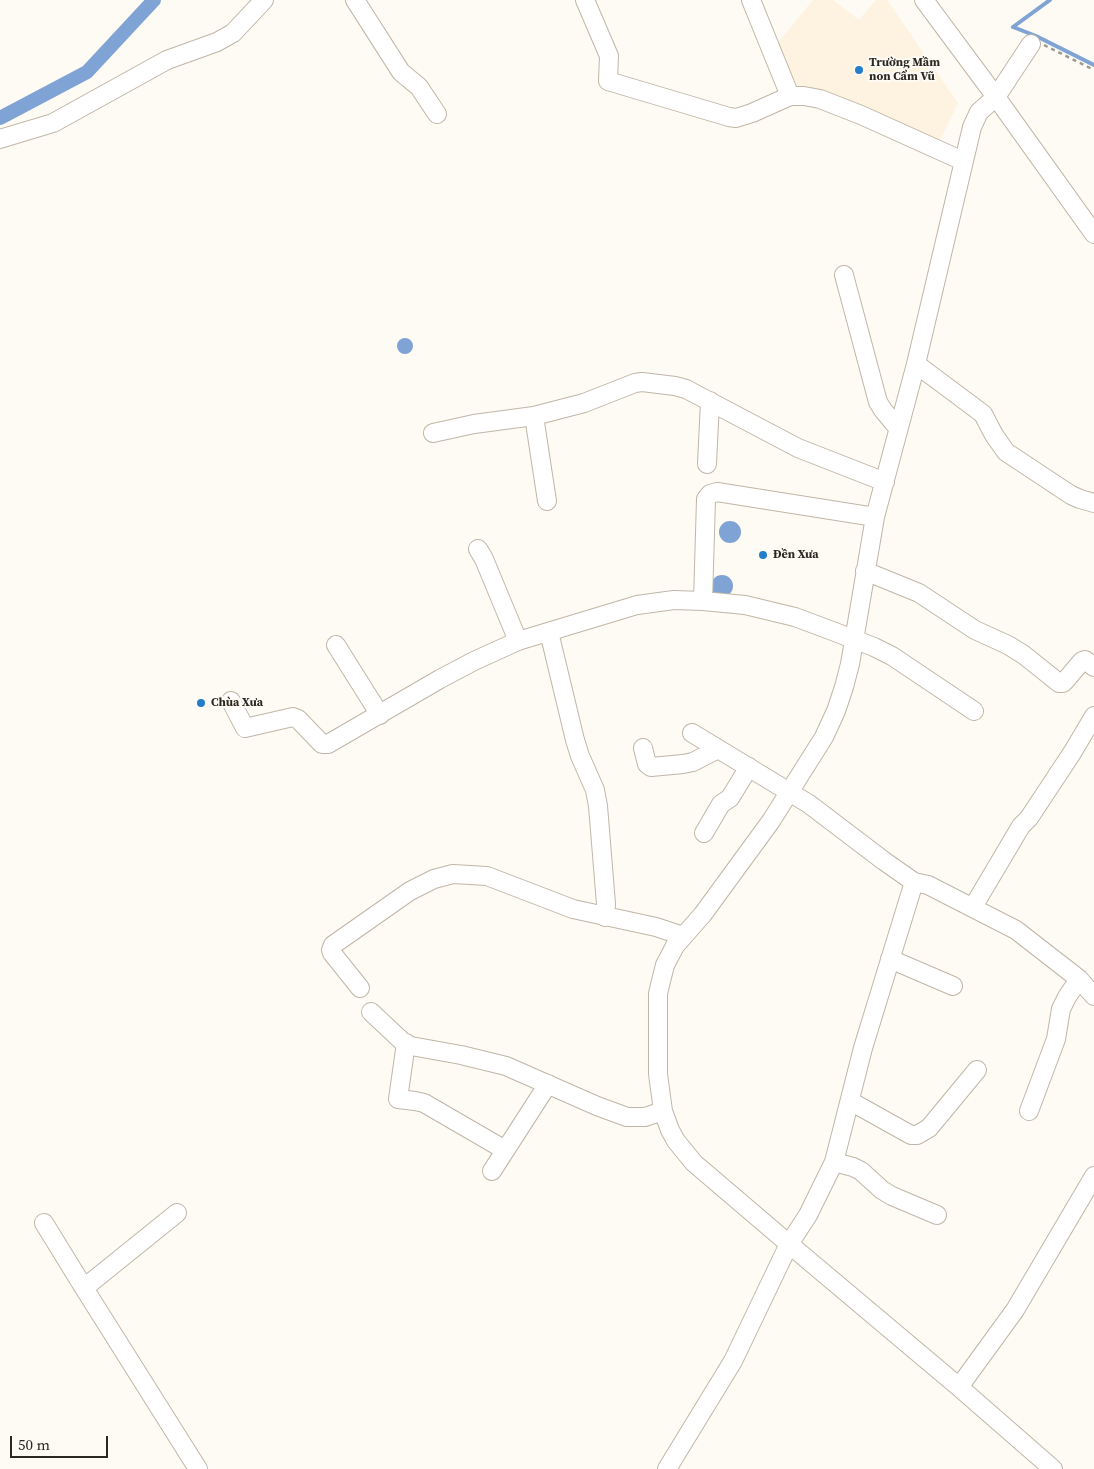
<!DOCTYPE html>
<meta charset="utf-8">
<style>
body{margin:0}
#map{position:relative;width:1094px;height:1469px;overflow:hidden;background:#fefaf4;font-family:"Source Serif 4",serif}
canvas{display:block}
.scale{position:absolute;left:10px;top:1436px;width:98px;height:22px;box-sizing:border-box;border:2px solid #2b2721;border-top:0;padding-left:6px;font-size:15px;line-height:18px;white-space:nowrap;color:#2b2721;-webkit-text-stroke:4px #fefaf4;paint-order:stroke}
</style>
<div id="map">
<canvas width="1094" height="1469"></canvas>
<div class="scale">50 m</div>
</div>
<script>
const c = document.querySelector('canvas').getContext('2d');
c.lineJoin = 'round';
function paint(path, color) { c.fillStyle = color; c.fill(path, 'evenodd'); }
const toPath = rows => new Path2D(rows.map(r => 'M' + r).join(''));
function strokePath(path, color, width, dash) { c.strokeStyle = color; c.lineWidth = width; c.lineCap = dash ? 'butt' : 'round'; c.setLineDash(dash || []); c.stroke(path); }
function write(font, color, halo, rows, align = 'center') {
  c.font = font + ' "Source Serif 4",serif'; c.lineWidth = 4; c.setLineDash([]); c.textBaseline = 'middle'; c.strokeStyle = halo; c.fillStyle = color; for (const [text, x, y, turn = 0] of rows) {
    c.save(); c.translate(x, y); c.rotate((+turn || 0) * Math.PI / 180); c.textAlign = isNaN(turn) ? turn : align; if (halo) c.strokeText(text, 0, 0); c.fillText(text, 0, 0); c.restore();
  }
}
paint(toPath([
 [813,0,833,0,859,20,876,0,887,0,958,103,937,146,792,92,773,49]
]), '#fef2e1');
paint(toPath([
 '397 346a8 8 0 1 1 16 0a8 8 0 1 1-16 0Z',
 '719 532a11 11 0 1 1 22 0a11 11 0 1 1-22 0Z',
 '711 586a11 11 0 1 1 22 0a11 11 0 1 1-22 0Z'
]), '#7ea3d4');
strokePath(toPath([
 [1013,27,1036,36,1094,65],
 [1013,27,1050,0]
]), '#7ea3d4', 4);
strokePath(toPath([
 [0,118,87,72,154,0]
]), '#7ea3d4', 14);
const minor = toPath([
 [355,0,401,72,419,87,437,114],
 [585,0,609,56,608,81,729,117,736,118,752,113,790,96,804,96,820,99,861,115,963,161],
 [751,0,790,96],
 [924,0,996,97,1094,234],
 [0,139,53,123,167,60,217,42,233,33,264,0],
 [844,275,878,402,883,410,898,428],
 [916,364,983,414,994,435,1006,452,1071,495,1080,499,1094,503],
 [534,416,547,501],
 [433,433,474,424,534,416,584,403,635,383,642,382,675,386,686,389,798,448,885,482],
 [707,464,710,401],
 [478,549,484,559,518,641],
 [865,571,919,593,975,630,1008,645,1024,655,1059,683,1063,683,1065,681,1082,661,1085,660,1094,667],
 [703,601,706,499,710,494,717,492,875,517],
 [549,632,575,740,580,756,595,790,598,806,606,904,605,917],
 [336,645,380,715],
 [231,701,245,728,293,717,298,719,322,744,328,744,440,679,474,661,518,641,637,605,674,600,703,601,745,605,795,617,835,632,874,647,892,656,974,711],
 [692,733,809,804,884,861,914,882,928,885,1016,930,1079,979,1094,996],
 [643,748,647,764,651,767,683,764,693,762,718,749],
 [704,833,721,804,730,798,749,767],
 [914,882,863,1048,834,1162,808,1215,789,1244,959,1387,1053,1469],
 [973,907,1021,826,1029,818,1072,753,1094,716],
 [890,959,953,986],
 [360,988,332,953,331,950,333,945,410,891,434,879,453,874,487,876,573,909,656,927,683,936],
 [371,1012,403,1042,411,1046,461,1055,506,1066,597,1106,627,1117,645,1117,663,1111],
 [406,1043,398,1099,415,1101,424,1103,505,1150],
 [850,1101,911,1135,917,1135,929,1128,977,1070],
 [1029,1111,1056,1039,1061,1009,1067,997,1079,979],
 [834,1162,853,1167,861,1171,882,1190,892,1196,937,1215],
 [492,1171,548,1084],
 [177,1213,84,1288,198,1469],
 [44,1223,84,1288],
 [959,1387,1015,1310,1094,1176],
 [667,1469,733,1361,789,1244,694,1163,676,1141,670,1130,663,1111,658,1074,658,994,660,985,665,965,675,946,703,914,771,821,824,737,836,711,844,687,850,664,875,517,916,364,972,127,979,112,996,97,1031,44]
]);
strokePath(minor, '#c0b6a7', 20);
strokePath(toPath([
 [1044,45,1094,70]
]), '#9d9993', 2.5, [4, 4]);
strokePath(minor, '#fff', 18);
for (const [x, y, r, color] of [
 [859,70,5,"#227dca"],
 [763,555,5,"#227dca"],
 [201,703,5,"#227dca"]
]) { const dot = new Path2D(); dot.arc(x, y, r, 0, 2 * Math.PI); c.fillStyle = color; c.fill(dot); strokePath(dot, '#fefaf4', 2); }
write('bold 12px', '#2b2721', '#fefaf4', [
 ["Trường Mầm",869,63],
 ["non Cẩm Vũ",869,77],
 ["Đền Xưa",773,555],
 ["Chùa Xưa",211,703]
], 'left');
</script>
